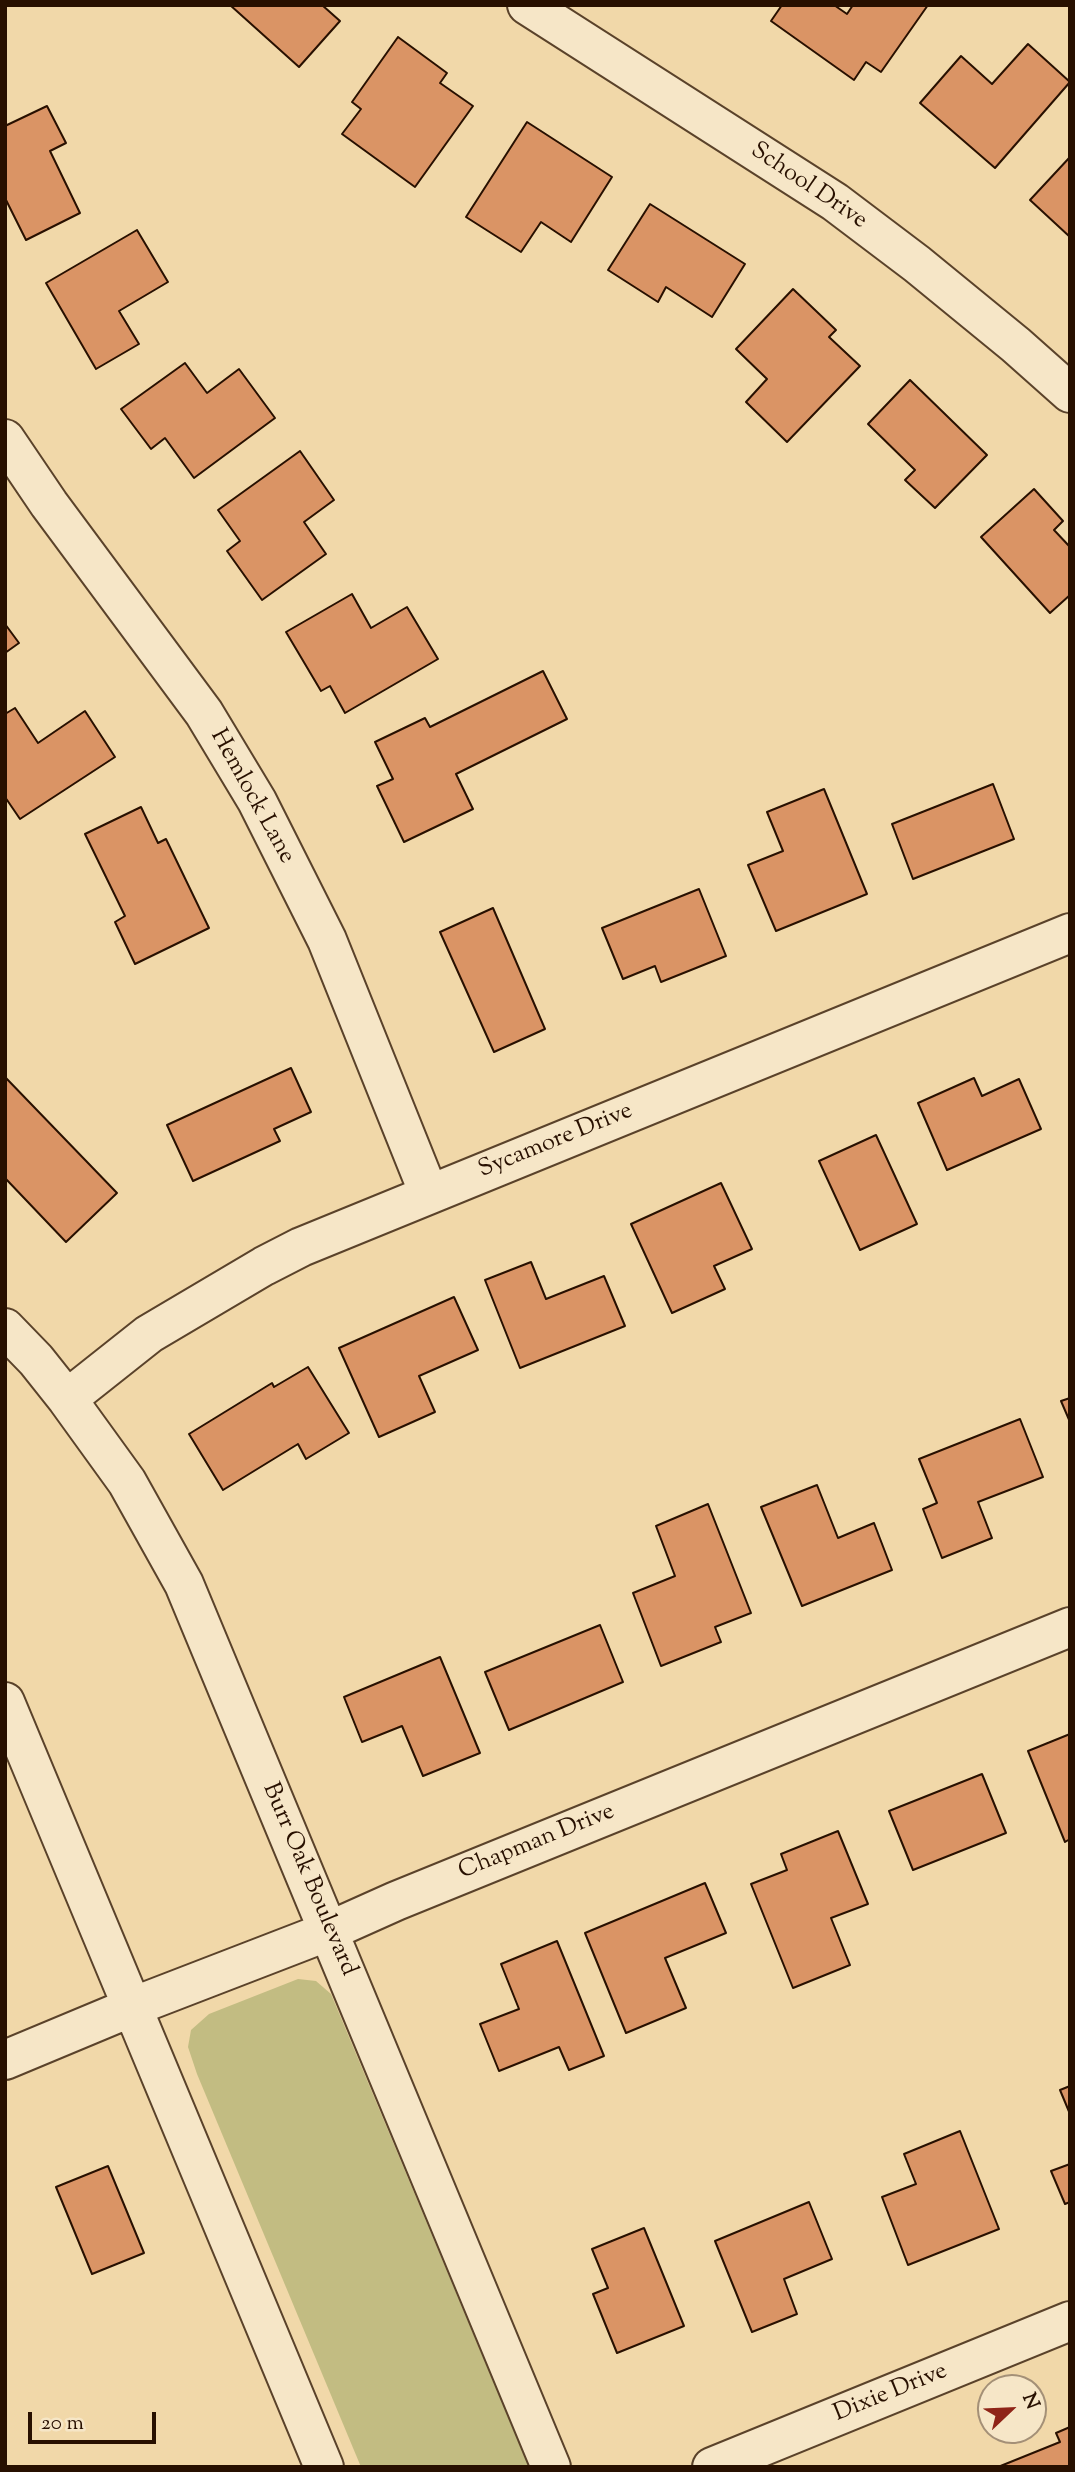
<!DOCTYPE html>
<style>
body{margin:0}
#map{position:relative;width:1075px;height:2472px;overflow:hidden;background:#f1d8a9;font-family:"Sorts Mill Goudy",serif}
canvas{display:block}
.frame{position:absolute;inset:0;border:7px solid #281000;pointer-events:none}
.north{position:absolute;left:977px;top:2374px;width:70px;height:70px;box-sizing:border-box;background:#f6e6c7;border:2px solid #a49077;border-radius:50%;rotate:67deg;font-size:19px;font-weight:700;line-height:28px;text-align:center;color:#281000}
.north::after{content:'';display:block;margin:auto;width:24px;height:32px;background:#8f2418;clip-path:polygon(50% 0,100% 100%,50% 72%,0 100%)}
.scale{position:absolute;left:28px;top:2412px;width:128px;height:32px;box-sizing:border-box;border:4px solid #281000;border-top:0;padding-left:9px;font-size:21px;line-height:24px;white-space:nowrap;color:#281000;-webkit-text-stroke:5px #f6e6c7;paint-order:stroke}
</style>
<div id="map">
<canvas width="1075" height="2472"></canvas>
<div class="frame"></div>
<div class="north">N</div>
<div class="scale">20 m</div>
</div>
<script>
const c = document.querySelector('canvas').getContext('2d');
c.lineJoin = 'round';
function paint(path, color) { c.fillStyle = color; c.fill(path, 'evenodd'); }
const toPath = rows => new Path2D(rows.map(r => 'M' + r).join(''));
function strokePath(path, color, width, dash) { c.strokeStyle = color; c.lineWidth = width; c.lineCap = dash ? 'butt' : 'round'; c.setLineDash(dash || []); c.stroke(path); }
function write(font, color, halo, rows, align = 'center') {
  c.font = font + ' "Sorts Mill Goudy",serif'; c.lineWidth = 5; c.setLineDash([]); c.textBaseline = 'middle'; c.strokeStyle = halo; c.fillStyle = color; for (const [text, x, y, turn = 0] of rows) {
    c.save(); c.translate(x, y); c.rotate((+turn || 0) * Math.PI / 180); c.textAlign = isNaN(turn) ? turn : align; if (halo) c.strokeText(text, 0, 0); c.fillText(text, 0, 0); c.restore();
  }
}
paint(toPath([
 [298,1979,316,1981,331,1994,529,2467,361,2467,197,2074,188,2047,191,2030,209,2014]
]), '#c2bc82');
const building = toPath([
 [230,5,322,5,340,21,299,67,230,5],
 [782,5,834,5,847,14,853,5,928,5,881,72,866,62,854,80,771,21,782,5],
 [398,37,447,73,440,83,473,106,415,187,342,134,361,109,352,102,398,37],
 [1028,44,1070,82,995,168,920,103,961,56,992,84,1028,44],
 [47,106,66,143,50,151,80,213,26,240,5,198,5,126,47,106],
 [527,122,612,177,571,242,541,222,521,252,466,217,527,122],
 [1070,157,1070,237,1030,200,1070,157],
 [650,204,745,264,712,317,666,287,658,302,608,270,650,204],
 [137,230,168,282,119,311,139,344,96,369,46,283,137,230],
 [793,289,836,330,829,337,860,366,787,442,746,402,767,379,736,349,793,289],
 [185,363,207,393,239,369,275,418,194,478,165,438,151,449,121,409,185,363],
 [910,380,987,455,935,508,905,480,915,470,868,424,910,380],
 [300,451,334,500,304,522,326,554,262,600,227,551,240,541,218,510,300,451],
 [1034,489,1063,521,1054,530,1070,547,1070,595,1050,613,981,537,1034,489],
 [352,594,371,628,407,607,438,659,345,713,330,686,321,691,286,632,352,594],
 [5,624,19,643,5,653,5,624],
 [543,671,567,719,456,774,473,809,404,842,377,786,393,779,375,742,425,718,430,727,543,671],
 [15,708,38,743,85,711,115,757,20,819,5,797,5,714,15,708],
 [993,784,1014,839,913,879,892,824,993,784],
 [824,789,867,894,776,931,748,865,783,851,767,812,824,789],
 [141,807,158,843,166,839,209,928,135,964,115,922,125,916,85,834,141,807],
 [699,889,726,956,661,982,655,966,623,979,602,928,699,889],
 [493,908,545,1029,494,1052,440,932,493,908],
 [291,1068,311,1112,274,1129,280,1141,193,1181,167,1125,291,1068],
 [5,1077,117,1193,66,1242,5,1178,5,1077],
 [974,1078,982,1096,1019,1079,1041,1129,947,1170,918,1103,974,1078],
 [876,1135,917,1224,860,1250,819,1161,876,1135],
 [721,1183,752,1249,714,1266,725,1289,672,1313,631,1224,721,1183],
 [531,1262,546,1299,604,1276,625,1326,520,1368,485,1280,531,1262],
 [454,1297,478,1350,419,1376,435,1412,379,1437,339,1348,454,1297],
 [308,1367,349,1433,306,1459,298,1444,223,1490,189,1434,272,1383,274,1387,308,1367],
 [1070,1398,1070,1422,1061,1401,1070,1398],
 [1020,1419,1043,1477,978,1502,992,1538,942,1558,923,1509,937,1503,919,1459,1020,1419],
 [817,1485,838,1538,874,1523,892,1570,802,1606,761,1507,817,1485],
 [708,1504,751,1613,715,1627,721,1642,661,1666,633,1593,675,1576,656,1526,708,1504],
 [600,1625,623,1682,509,1730,485,1672,600,1625],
 [440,1657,480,1753,423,1776,402,1726,362,1742,344,1697,440,1657],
 [1070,1734,1070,1839,1065,1842,1028,1751,1070,1734],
 [982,1774,1006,1833,913,1870,889,1811,982,1774],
 [838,1831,868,1904,831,1918,850,1965,793,1988,751,1884,787,1870,781,1854,838,1831],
 [705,1883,726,1933,665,1958,686,2008,626,2033,585,1933,705,1883],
 [557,1941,604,2056,569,2070,559,2047,499,2071,480,2024,519,2009,501,1964,557,1941],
 [1070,2086,1070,2114,1060,2090,1070,2086],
 [960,2131,999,2229,908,2265,882,2197,916,2184,904,2154,960,2131],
 [1070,2164,1070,2202,1065,2204,1051,2171,1070,2164],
 [108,2166,144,2253,92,2274,56,2187,108,2166],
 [809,2202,832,2259,784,2279,797,2314,752,2332,715,2241,809,2202],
 [644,2228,684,2326,617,2353,593,2294,608,2288,592,2249,644,2228],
 [1070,2427,1070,2467,998,2467,1060,2442,1056,2433,1070,2427]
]);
paint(building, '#da9465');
strokePath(building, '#281000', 2);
const minor = toPath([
 [527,5,835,202,917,264,1016,345,1070,393],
 [5,439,49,504,204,713,257,801,327,940,429,1194],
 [5,1328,36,1360,67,1399,127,1482,184,1584,551,2467],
 [67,1399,149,1334,264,1266,301,1247,1070,933],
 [5,1702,324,2467],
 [5,2060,132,2007,329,1931,396,1901,1070,1627],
 [712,2467,1070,2321]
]);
strokePath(minor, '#5a422a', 42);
strokePath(minor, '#f6e6c7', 38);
write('24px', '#281000', '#f6e6c7', [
 ["School Drive",808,187,34],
 ["Hemlock Lane",251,797,61],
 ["Sycamore Drive",556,1142,-22],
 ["Chapman Drive",537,1843,-22],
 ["Burr Oak Boulevard",308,1880,67],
 ["Dixie Drive",891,2394,-22]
]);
</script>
